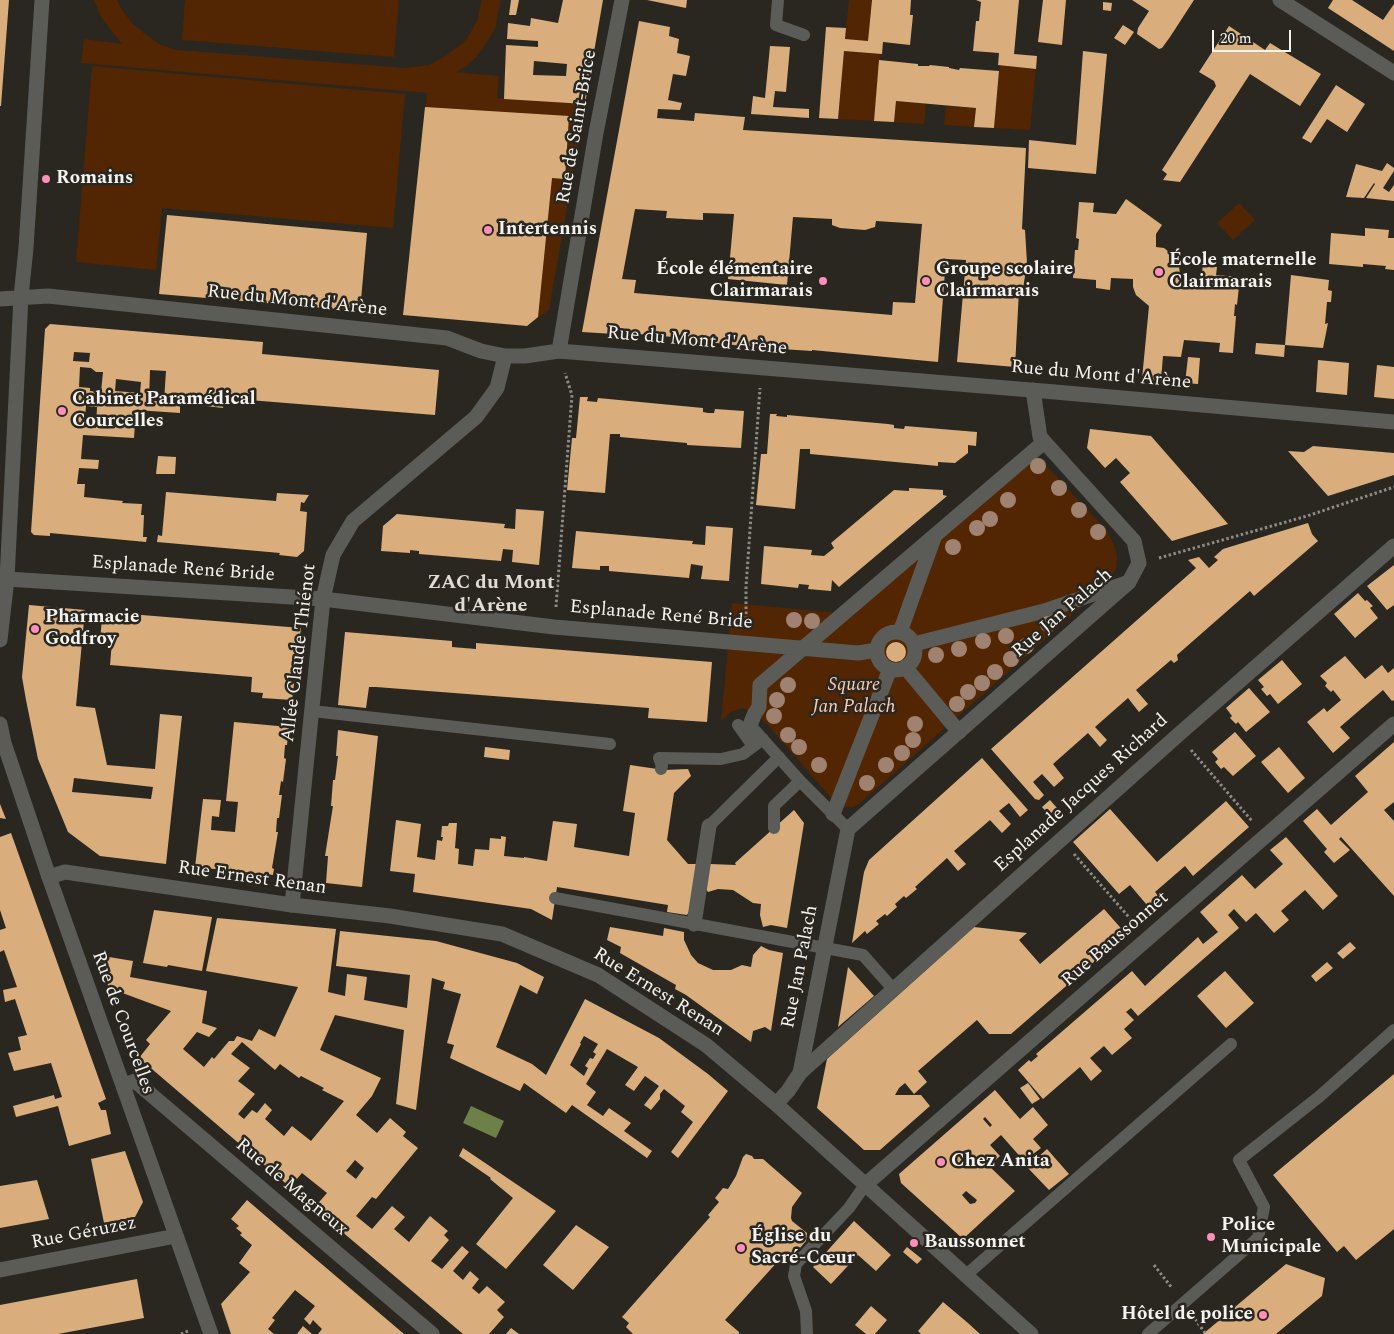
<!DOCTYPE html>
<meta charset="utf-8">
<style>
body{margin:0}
#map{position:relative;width:1394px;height:1334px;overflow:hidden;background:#2a2721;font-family:Spectral,serif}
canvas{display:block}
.scale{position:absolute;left:1212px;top:30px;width:79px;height:22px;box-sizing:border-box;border:2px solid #f5f3ef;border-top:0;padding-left:6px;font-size:15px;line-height:18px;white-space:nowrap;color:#f5f3ef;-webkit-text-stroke:4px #2a2721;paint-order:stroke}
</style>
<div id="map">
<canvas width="1394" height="1334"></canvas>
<div class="scale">20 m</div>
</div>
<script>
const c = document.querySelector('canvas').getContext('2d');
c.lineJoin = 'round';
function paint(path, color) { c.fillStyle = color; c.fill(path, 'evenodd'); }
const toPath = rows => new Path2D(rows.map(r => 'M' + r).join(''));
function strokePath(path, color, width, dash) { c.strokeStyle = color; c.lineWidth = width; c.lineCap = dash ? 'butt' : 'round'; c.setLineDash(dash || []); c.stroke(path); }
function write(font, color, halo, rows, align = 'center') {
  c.font = font + ' Spectral,serif'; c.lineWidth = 5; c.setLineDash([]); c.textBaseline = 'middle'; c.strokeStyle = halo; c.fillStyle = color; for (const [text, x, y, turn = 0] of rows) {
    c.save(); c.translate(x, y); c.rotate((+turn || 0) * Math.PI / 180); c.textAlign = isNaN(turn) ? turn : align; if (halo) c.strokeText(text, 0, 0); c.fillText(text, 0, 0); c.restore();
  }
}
paint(toPath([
 [94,0,117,0,122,10,132,23,145,34,161,45,177,50,406,68,429,65,447,55,466,40,477,21,482,0,501,0,495,29,487,42,477,56,467,66,456,72,499,76,497,98,585,104,549,310,527,326,420,169,427,93,81,63,84,39,122,44,101,17],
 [185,0,399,0,394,57,182,40],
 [849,0,872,0,868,41,845,39],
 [844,51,880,54,874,121,838,119],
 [1000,65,1036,69,1030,130,994,128],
 [92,66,405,94,393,228,162,208,156,270,76,262],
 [896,101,926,104,924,124,894,122],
 [946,106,976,108,974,127,944,125],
 [1239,203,1255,220,1233,240,1217,223],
 [1038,457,1107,531,1113,543,1117,556,1116,568,1111,578,1106,585,859,804,853,807,847,807,841,806,833,800,767,724,755,713,743,708,731,712,721,721,732,603,848,614]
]), '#522503');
paint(toPath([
 [471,1106,504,1121,496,1138,463,1123]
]), '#6c8048');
paint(toPath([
 [0,0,9,0,1,106,0,106],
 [511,0,519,0,516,15,509,15],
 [563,0,603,0,585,104,504,99,506,45,538,47,538,41,507,39,508,23,530,26,531,18,558,23],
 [534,61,567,64,566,76,533,75],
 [647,0,687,0,686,8],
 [872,0,911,0,910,15,913,15,910,45,883,42,882,54,844,51,838,119,819,118,826,27,846,28,845,39,868,41],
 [976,0,1019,0,1014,54,1037,56,1036,69,998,65,999,53,973,51,976,21,979,21,981,2],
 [1043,0,1066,0,1062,45,1038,42],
 [1132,0,1194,0,1170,37,1162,48,1159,49,1137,34,1138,28,1149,11],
 [1333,0,1352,0,1383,20,1394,4,1394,51,1328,8],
 [1103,2,1112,3,1111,11,1103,10],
 [639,21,670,27,669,36,679,39,677,53,690,56,686,76,673,74,668,100,682,103,680,110,658,109,657,118,694,121,695,113,745,117,743,130,1026,148,1022,229,1025,230,1027,263,1023,289,1019,290,1015,367,957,362,966,260,946,259,938,362,812,350,812,351,751,347,708,342,708,340,615,332,614,334,582,332],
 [635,209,667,211,666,218,703,220,703,213,734,214,728,279,787,285,793,217,832,219,832,225,840,228,865,230,875,227,876,221,922,224,915,303,893,302,892,315,634,293,636,280,622,279],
 [1123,25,1134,32,1125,45,1114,38],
 [1229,26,1265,50,1270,43,1321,74,1300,106,1250,74,1180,182,1163,180,1167,174,1162,170,1216,86,1214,81,1199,72],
 [770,46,790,47,786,92,775,91,773,107,809,109,809,118,751,114,753,96,765,98],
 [1083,51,1107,54,1096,174,1028,168,1029,140,1076,145],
 [879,60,918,64,918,66,929,66,930,65,949,67,949,68,959,70,960,68,999,71,994,128,974,127,976,108,896,101,894,122,874,121],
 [1336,85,1365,104,1347,132,1327,119,1311,143,1302,138],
 [425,107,569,116,565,179,552,178,538,317,527,326,403,315],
 [1387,163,1394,168,1394,171,1383,188,1389,192,1394,185,1394,201,1366,198,1375,184,1374,183,1364,198,1346,197,1356,164,1382,171],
 [1126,199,1162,225,1156,234,1156,247,1164,248,1173,255,1179,265,1180,276,1201,278,1203,265,1217,267,1216,275,1240,277,1237,305,1235,304,1234,316,1236,316,1233,353,1219,352,1220,343,1184,340,1181,357,1163,356,1161,381,1142,379,1149,306,1136,295,1133,287,1133,279,1111,278,1110,290,1096,288,1096,280,1073,278,1075,250,1078,250,1079,239,1076,238,1079,202,1094,203,1093,212,1116,214],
 [167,215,367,233,360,311,159,294],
 [1365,228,1389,230,1388,238,1394,238,1394,270,1385,269,1386,266,1363,264,1363,267,1329,264,1331,233,1365,236],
 [1291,275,1329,280,1328,290,1332,291,1331,302,1327,302,1325,324,1328,323,1323,348,1285,345,1284,357,1255,354,1256,343,1285,345],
 [50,324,263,342,262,354,439,370,435,415,224,398,223,408,180,403,180,413,136,410,134,438,83,435,81,459,99,460,98,469,79,468,77,484,85,484,84,497,123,501,122,503,142,504,141,515,144,515,143,537,147,537,146,542,50,533,50,536,34,535,31,532,45,329],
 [74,352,90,353,89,362,73,361],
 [80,367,91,368,96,372,103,372,101,392,90,391,90,388,79,387],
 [150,370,166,371,164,401,149,401],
 [116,379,141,382,140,393,115,391],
 [86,406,97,407,96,428,84,427],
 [1188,357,1200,358,1198,384,1185,383],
 [1318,360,1349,363,1347,395,1316,392],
 [1377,365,1394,367,1394,399,1374,397],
 [580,397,588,397,587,401,597,402,598,398,703,408,703,412,708,413,714,413,715,409,744,411,741,448,687,445,687,443,620,437,620,434,610,434,605,493,567,490,572,438,576,438],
 [770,414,777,414,776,416,787,417,787,415,888,424,894,425,894,428,904,429,905,426,977,432,976,446,968,445,968,453,955,463,938,462,938,466,810,454,810,449,800,449,795,509,756,505,761,454,767,454],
 [1090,429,1151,436,1228,524,1172,541,1120,482,1130,473,1116,458,1105,468,1087,448],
 [1313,446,1394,453,1394,475,1328,496,1288,451,1304,452],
 [158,456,176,457,175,474,156,474],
 [909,488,943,490,943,495,947,496,839,587,832,580,831,591,808,589,809,585,799,584,798,588,761,584,764,546,812,550,811,555,824,556,834,548,831,543,894,490,909,491],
 [166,492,276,501,277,493,309,495,304,503,301,502,300,511,307,512,304,551,297,557,279,555,280,553,157,542,158,535,162,536],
 [516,509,544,511,539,565,512,562,513,550,503,549,501,561,419,554,419,551,410,550,410,553,381,551,383,526,397,514,505,524,504,528,515,529],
 [1308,523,1312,534,1318,541,1254,596,1250,591,1177,655,1178,660,1174,663,1171,660,1136,690,1148,704,1139,712,1128,698,1095,727,1107,740,1100,747,1088,733,1053,764,1064,778,1054,787,1042,774,1033,782,1044,795,1039,800,1035,799,991,749,1196,568,1188,560,1199,557,1209,568,1218,560,1214,557,1223,549],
 [706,526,733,528,729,581,701,579,703,566,691,564,689,578,609,571,609,566,600,566,600,570,572,568,576,531,680,540,693,541,692,544,705,545],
 [1394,565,1394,605,1387,610,1367,586],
 [1358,593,1365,601,1367,600,1373,606,1370,608,1378,618,1355,638,1334,614],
 [29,605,85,610,76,706,95,708,107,765,155,769,160,714,182,716,166,864,100,856,68,832,38,759,26,700,22,677],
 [74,778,153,787,151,799,72,792],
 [105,612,301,628,292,700,262,698,263,693,251,692,252,677,110,665,112,642,100,641,102,618,104,618],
 [345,632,452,641,452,647,476,649,476,643,712,662,707,722,648,718,649,708,376,687,369,687,366,708,338,705],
 '886 652a10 10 0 1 1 20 0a10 10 0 1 1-20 0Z',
 [1345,656,1365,679,1382,665,1388,673,1394,668,1394,700,1392,701,1383,690,1340,727,1350,738,1333,753,1307,722,1324,708,1327,712,1341,700,1333,690,1331,692,1325,686,1327,683,1320,676],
 [1282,660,1302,684,1278,704,1270,694,1267,696,1261,689,1264,687,1258,680],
 [1249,688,1270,712,1246,732,1238,722,1236,724,1230,718,1232,716,1226,708],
 [234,722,289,727,287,745,285,745,284,758,286,759,283,782,281,781,279,795,282,795,279,818,277,818,276,832,278,832,272,868,274,869,273,875,195,867,203,799,221,800,219,817,212,816,211,830,235,832,238,802,226,801],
 [338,730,378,736,362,887,326,883,328,856,325,856,333,806,331,806,333,780,335,780,338,756,336,756],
 [1235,732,1256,756,1233,776,1224,767,1221,769,1215,762,1218,759,1212,752],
 [1394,742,1394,802,1384,810,1394,821,1394,896,1341,837,1339,839,1350,850,1334,863,1324,852,1327,849,1303,821,1317,809,1331,825,1368,792,1355,776],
 [485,747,510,750,509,760,484,757],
 [1279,747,1305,778,1288,793,1261,762],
 [982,758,1028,810,1020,817,1009,803,999,811,1011,824,1002,833,990,820,954,851,966,864,958,871,947,858,915,887,917,889,906,898,904,896,895,904,897,907,887,916,885,914,876,921,879,924,867,934,865,931,852,943,864,872,869,860],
 [630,765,664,770,688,769,691,776,674,793,667,840,688,864,700,864,694,903,687,915,667,912,668,905,557,887,552,920,531,909,413,892,415,874,390,871,396,820,421,824,417,857,435,860,437,840,442,841,443,837,441,837,442,826,448,826,449,823,457,823,455,848,459,849,458,864,473,866,475,849,489,850,490,838,501,839,501,836,506,837,504,856,524,858,524,857,547,861,553,821,577,824,574,847,629,856,635,813,623,811],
 [1050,800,1057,808,1049,815,1042,807],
 [1226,801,1249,827,1193,876,1185,866,1155,892,1163,902,1152,911,1130,885,1119,894,1073,842,1110,809,1157,862],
 [0,804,6,819,0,818],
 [794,810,804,823,787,928,771,925,763,927,760,915,761,904,753,903,733,890,718,889,708,892,705,888,710,864,736,865,735,863],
 [11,833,106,1099,98,1103,101,1110,106,1110,111,1134,69,1146,58,1106,16,1117,13,1106,54,1095,55,1099,62,1097,51,1063,14,1071,8,1053,21,1050,18,1037,27,1035,15,999,5,1002,3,990,17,987,4,950,0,952,0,930,6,928,0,910,0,837],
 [1286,837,1338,896,1323,910,1305,890,1281,911,1289,920,1274,933,1256,913,1246,922,1234,909,1228,915,1239,928,1138,1016,1131,1008,1126,1012,1134,1020,1124,1029,1132,1038,1112,1055,1104,1046,1090,1058,1102,1071,1091,1081,1080,1067,1043,1099,1018,1070,1029,1060,1031,1062,1038,1056,1036,1054,1132,971,1145,986,1198,937,1203,944,1218,932,1200,912,1242,875,1255,889,1283,864,1270,850],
 [1104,909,1126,934,1011,1034,989,1034,977,1020,918,1071,927,1082,914,1094,905,1083,899,1088,895,1095,921,1095,930,1106,880,1150,864,1150,817,1108,827,1059,974,927,1027,933,1019,940,1040,964],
 [154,910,212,917,202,971,168,965,167,967,143,963],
 [217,918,336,929,328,992,345,996,347,974,367,977,364,1000,407,1008,410,975,336,966,340,931,436,941,517,963,544,977,537,994,520,985,496,1047,532,1064,546,1075,585,999,659,1038,708,1074,728,1091,678,1158,671,1152,693,1122,681,1112,685,1106,664,1089,660,1094,660,1099,651,1110,644,1105,659,1086,645,1076,634,1091,625,1085,638,1067,607,1049,586,1084,596,1092,587,1105,603,1116,609,1108,631,1123,624,1131,652,1151,647,1158,572,1105,566,1113,524,1083,520,1091,450,1058,454,1045,447,1043,461,994,443,989,445,982,432,978,416,1110,396,1104,404,1030,335,1015,320,1050,381,1078,372,1096,356,1115,377,1133,390,1118,406,1132,403,1136,418,1148,376,1199,372,1197,356,1216,372,1229,392,1206,405,1217,394,1229,409,1242,430,1216,448,1231,444,1235,449,1240,431,1261,442,1269,462,1246,469,1252,453,1271,463,1280,470,1271,479,1279,472,1288,479,1294,487,1286,505,1302,497,1310,504,1317,489,1334,463,1334,314,1208,327,1193,302,1173,290,1187,139,1058,150,1044,146,1040,171,1011,109,988,97,955,133,961,130,977,207,991,202,1023,217,1028,209,1037,197,1032,183,1049,204,1067,212,1057,214,1059,229,1041,234,1041,237,1036,252,1041,259,1029,275,1037,298,987,206,971],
 [584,1036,598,1044,593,1052,596,1054,593,1059,590,1058,585,1066,588,1068,584,1076,570,1065,581,1044,580,1043],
 [242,1042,275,1070,280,1064,299,1078,301,1076,324,1088,322,1090,344,1101,311,1141,292,1126,284,1136,265,1119,272,1110,265,1103,257,1113,252,1110,244,1119,238,1114,255,1094,238,1081,250,1068,231,1054],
 [355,1160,364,1168,356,1179,346,1171],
 [610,927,663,936,664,928,684,932,684,940,691,955,698,963,713,970,731,970,742,965,751,967,753,955,761,946,769,950,783,953,771,1031,765,1027,753,1031,751,1042,686,995,675,989,676,985,620,953,621,947,607,940],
 [1350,942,1356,948,1343,959,1337,953],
 [1327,962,1333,968,1316,982,1311,976],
 [848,967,874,996,838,1027],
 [1225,971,1254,1003,1226,1028,1197,996],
 [1394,1074,1394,1229,1356,1260,1344,1246,1337,1252,1273,1175],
 [1028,1083,1040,1099,1032,1104,1020,1088],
 [995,1090,1020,1119,1033,1107,1048,1125,1033,1139,1041,1148,1024,1161,1001,1135,990,1145,1000,1156,989,1166,1015,1191,963,1239,901,1183,899,1174],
 [985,1117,992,1125,990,1127,983,1119],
 [966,1191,977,1200,975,1203,970,1204,962,1195],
 [463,1148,556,1211,506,1269,476,1244,513,1198,490,1179,491,1178,459,1156],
 [1047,1149,1069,1174,1049,1190,1027,1167],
 [125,1151,143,1202,135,1217,104,1223,91,1159],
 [746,1154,752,1156,754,1159,763,1159,802,1193,792,1207,791,1218,792,1221,807,1233,806,1241,785,1265,779,1260,725,1320,739,1332,739,1334,633,1334,626,1327,629,1323,622,1317,710,1217,708,1215,719,1202,715,1198,723,1188,728,1189,736,1176,743,1157],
 [37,1180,49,1219,0,1228,0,1186],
 [247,1200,311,1255,404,1334,318,1334,322,1329,313,1320,310,1325,304,1319,315,1306,295,1290,272,1318,275,1320,268,1329,274,1334,231,1334,221,1304,250,1272,239,1263,252,1245,240,1235,242,1233,236,1228,239,1226,231,1219],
 [854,1221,891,1255,876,1271,858,1255,831,1284,813,1267],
 [576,1225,609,1247,573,1290,543,1265],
 [907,1247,922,1259,917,1264,903,1252],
 [1286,1264,1325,1278,1322,1296,1276,1334,1203,1334],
 [137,1279,144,1318,58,1334,0,1334,0,1305],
 [943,1302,968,1323,980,1334,921,1334,918,1331],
 [871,1306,887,1320,875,1334,866,1334,855,1325],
 [303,1326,312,1334,297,1334],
 [511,1328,519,1334,506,1334]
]), '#daae7c');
strokePath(toPath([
 [1159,558,1307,516,1394,487],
 [556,607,572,395,565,373],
 [746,624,746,587,760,388],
 [1191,750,1252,821],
 [1074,854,1134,923],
 [1154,1265,1172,1288],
 [1195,1319,1205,1333],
 [181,1334,188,1331]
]), '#8d8b86', 3, [2.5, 2.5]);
strokePath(toPath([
 [778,0,776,25,804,35],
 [312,711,610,744],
 [738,725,753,746],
 [750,725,800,781,848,829],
 [661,769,662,766,659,758,721,759,743,754,763,739],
 [709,826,779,757],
 [774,828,774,806,800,781],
 [555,898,863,955,894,990],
 [966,1275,1231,1044],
 [807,1334,806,1311,794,1276,796,1264,849,1208,865,1185],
 [1148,1334,1258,1238,1264,1207,1239,1160,1320,1096,1394,1030]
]), '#5b5b58', 12);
strokePath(toPath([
 [7,579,323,599,554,627,858,653,877,650],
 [900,632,935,535],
 '877 651a19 19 0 1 1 38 0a19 19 0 1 1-38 0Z',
 [914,644,1044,611,1129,582],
 [905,667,959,732],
 [750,725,755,713,759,707,760,685,1044,442],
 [833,814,890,669],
 [694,924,709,826],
 [800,1073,1178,735,1394,546]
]), '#5b5b58', 15);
strokePath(toPath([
 [1280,0,1394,73],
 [0,299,48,296,447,338,481,351,505,356,525,356,559,351,1055,392,1394,422],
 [559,351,596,133,622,0],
 [0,640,7,579,21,297,26,248,42,0],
 [49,877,211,1334],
 [292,905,323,599,333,555,353,521,476,417,497,388,505,356],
 [123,1085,135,1081,432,1334],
 [776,1104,788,1091,800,1073,848,829,1129,582,1139,563,1134,541,1040,437,1033,390],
 [865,1185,1394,724],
 [0,1270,176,1236]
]), '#5b5b58', 15);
strokePath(toPath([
 [0,724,4,743,49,877,65,872,292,905,390,916,502,934,598,975,706,1045,776,1104,1031,1334]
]), '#5b5b58', 15);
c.fillStyle = '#9f8270';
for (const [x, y] of [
 [1038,466],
 [1059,488],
 [1008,500],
 [1079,510],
 [990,519],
 [977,528],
 [1098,532],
 [953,547],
 [794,620],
 [812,621],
 [1048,624],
 [1006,636],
 [983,641],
 [1026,646],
 [959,649],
 [936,655],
 [1011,659],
 [995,672],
 [982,683],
 [788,685],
 [968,692],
 [777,700],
 [957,704],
 [774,716],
 [915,724],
 [788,735],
 [913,740],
 [799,747],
 [902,753],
 [819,765],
 [886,765],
 [867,783]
]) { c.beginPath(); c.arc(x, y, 8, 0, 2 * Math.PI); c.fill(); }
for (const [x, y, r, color] of [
 [46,179,5,"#ff8ebb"],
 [488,230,5,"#ff8ebb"],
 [1159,272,5,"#ff8ebb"],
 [823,281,5,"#ff8ebb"],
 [926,281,5,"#ff8ebb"],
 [62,411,5,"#ff8ebb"],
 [35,629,5,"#ff8ebb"],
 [941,1162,5,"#ff8ebb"],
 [1211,1237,5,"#ff8ebb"],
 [914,1243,5,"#ff8ebb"],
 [741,1248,5,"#ff8ebb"],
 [1263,1315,5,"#ff8ebb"]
]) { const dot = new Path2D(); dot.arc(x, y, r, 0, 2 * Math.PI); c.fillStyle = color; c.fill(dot); strokePath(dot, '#2a2721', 2); }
write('19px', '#f5f3ef', '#2a2721', [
 ["Rue de Saint-Brice",578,127,-80],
 ["Rue du Mont d'Arène",297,302,6],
 ["Rue du Mont d'Arène",697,342,5],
 ["Rue du Mont d'Arène",1101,376,5],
 ["Esplanade René Bride",183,570,4],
 ["Rue Jan Palach",1063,614,-41],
 ["Esplanade René Bride",661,616,5],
 ["Allée Claude Thiénot",300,653,-83],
 ["Esplanade Jacques Richard",1082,794,-42],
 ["Rue Ernest Renan",252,879,8],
 ["Rue Baussonnet",1116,940,-41],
 ["Rue Jan Palach",801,967,-79],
 ["Rue Ernest Renan",658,993,32],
 ["Rue de Courcelles",122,1023,70],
 ["Rue de Magneux",291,1188,40],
 ["Rue Géruzez",84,1234,-11]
]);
write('bold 19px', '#f5f3ef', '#2a2721', [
 ["Romains",56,179],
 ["Intertennis",498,230],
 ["École maternelle",1169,261],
 ["Clairmarais",1169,283],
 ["École élémentaire",813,270,"right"],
 ["Clairmarais",813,292,"right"],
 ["Groupe scolaire",936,270],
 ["Clairmarais",936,292],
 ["Cabinet Paramédical",72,400],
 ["Courcelles",72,422],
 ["Pharmacie",45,618],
 ["Godfroy",45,640],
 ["Chez Anita",951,1162],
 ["Police",1221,1226],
 ["Municipale",1221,1248],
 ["Église du",751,1237],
 ["Sacré-Cœur",751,1259],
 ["Baussonnet",924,1243],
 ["Hôtel de police",1253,1315,"right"]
], 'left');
write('italic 19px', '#feccb0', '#2a2721', [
 ["Square",854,686],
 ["Jan Palach",854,708]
]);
write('bold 20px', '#e0dcd4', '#2a2721', [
 ["ZAC du Mont",491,584],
 ["d'Arène",491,607]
]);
</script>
